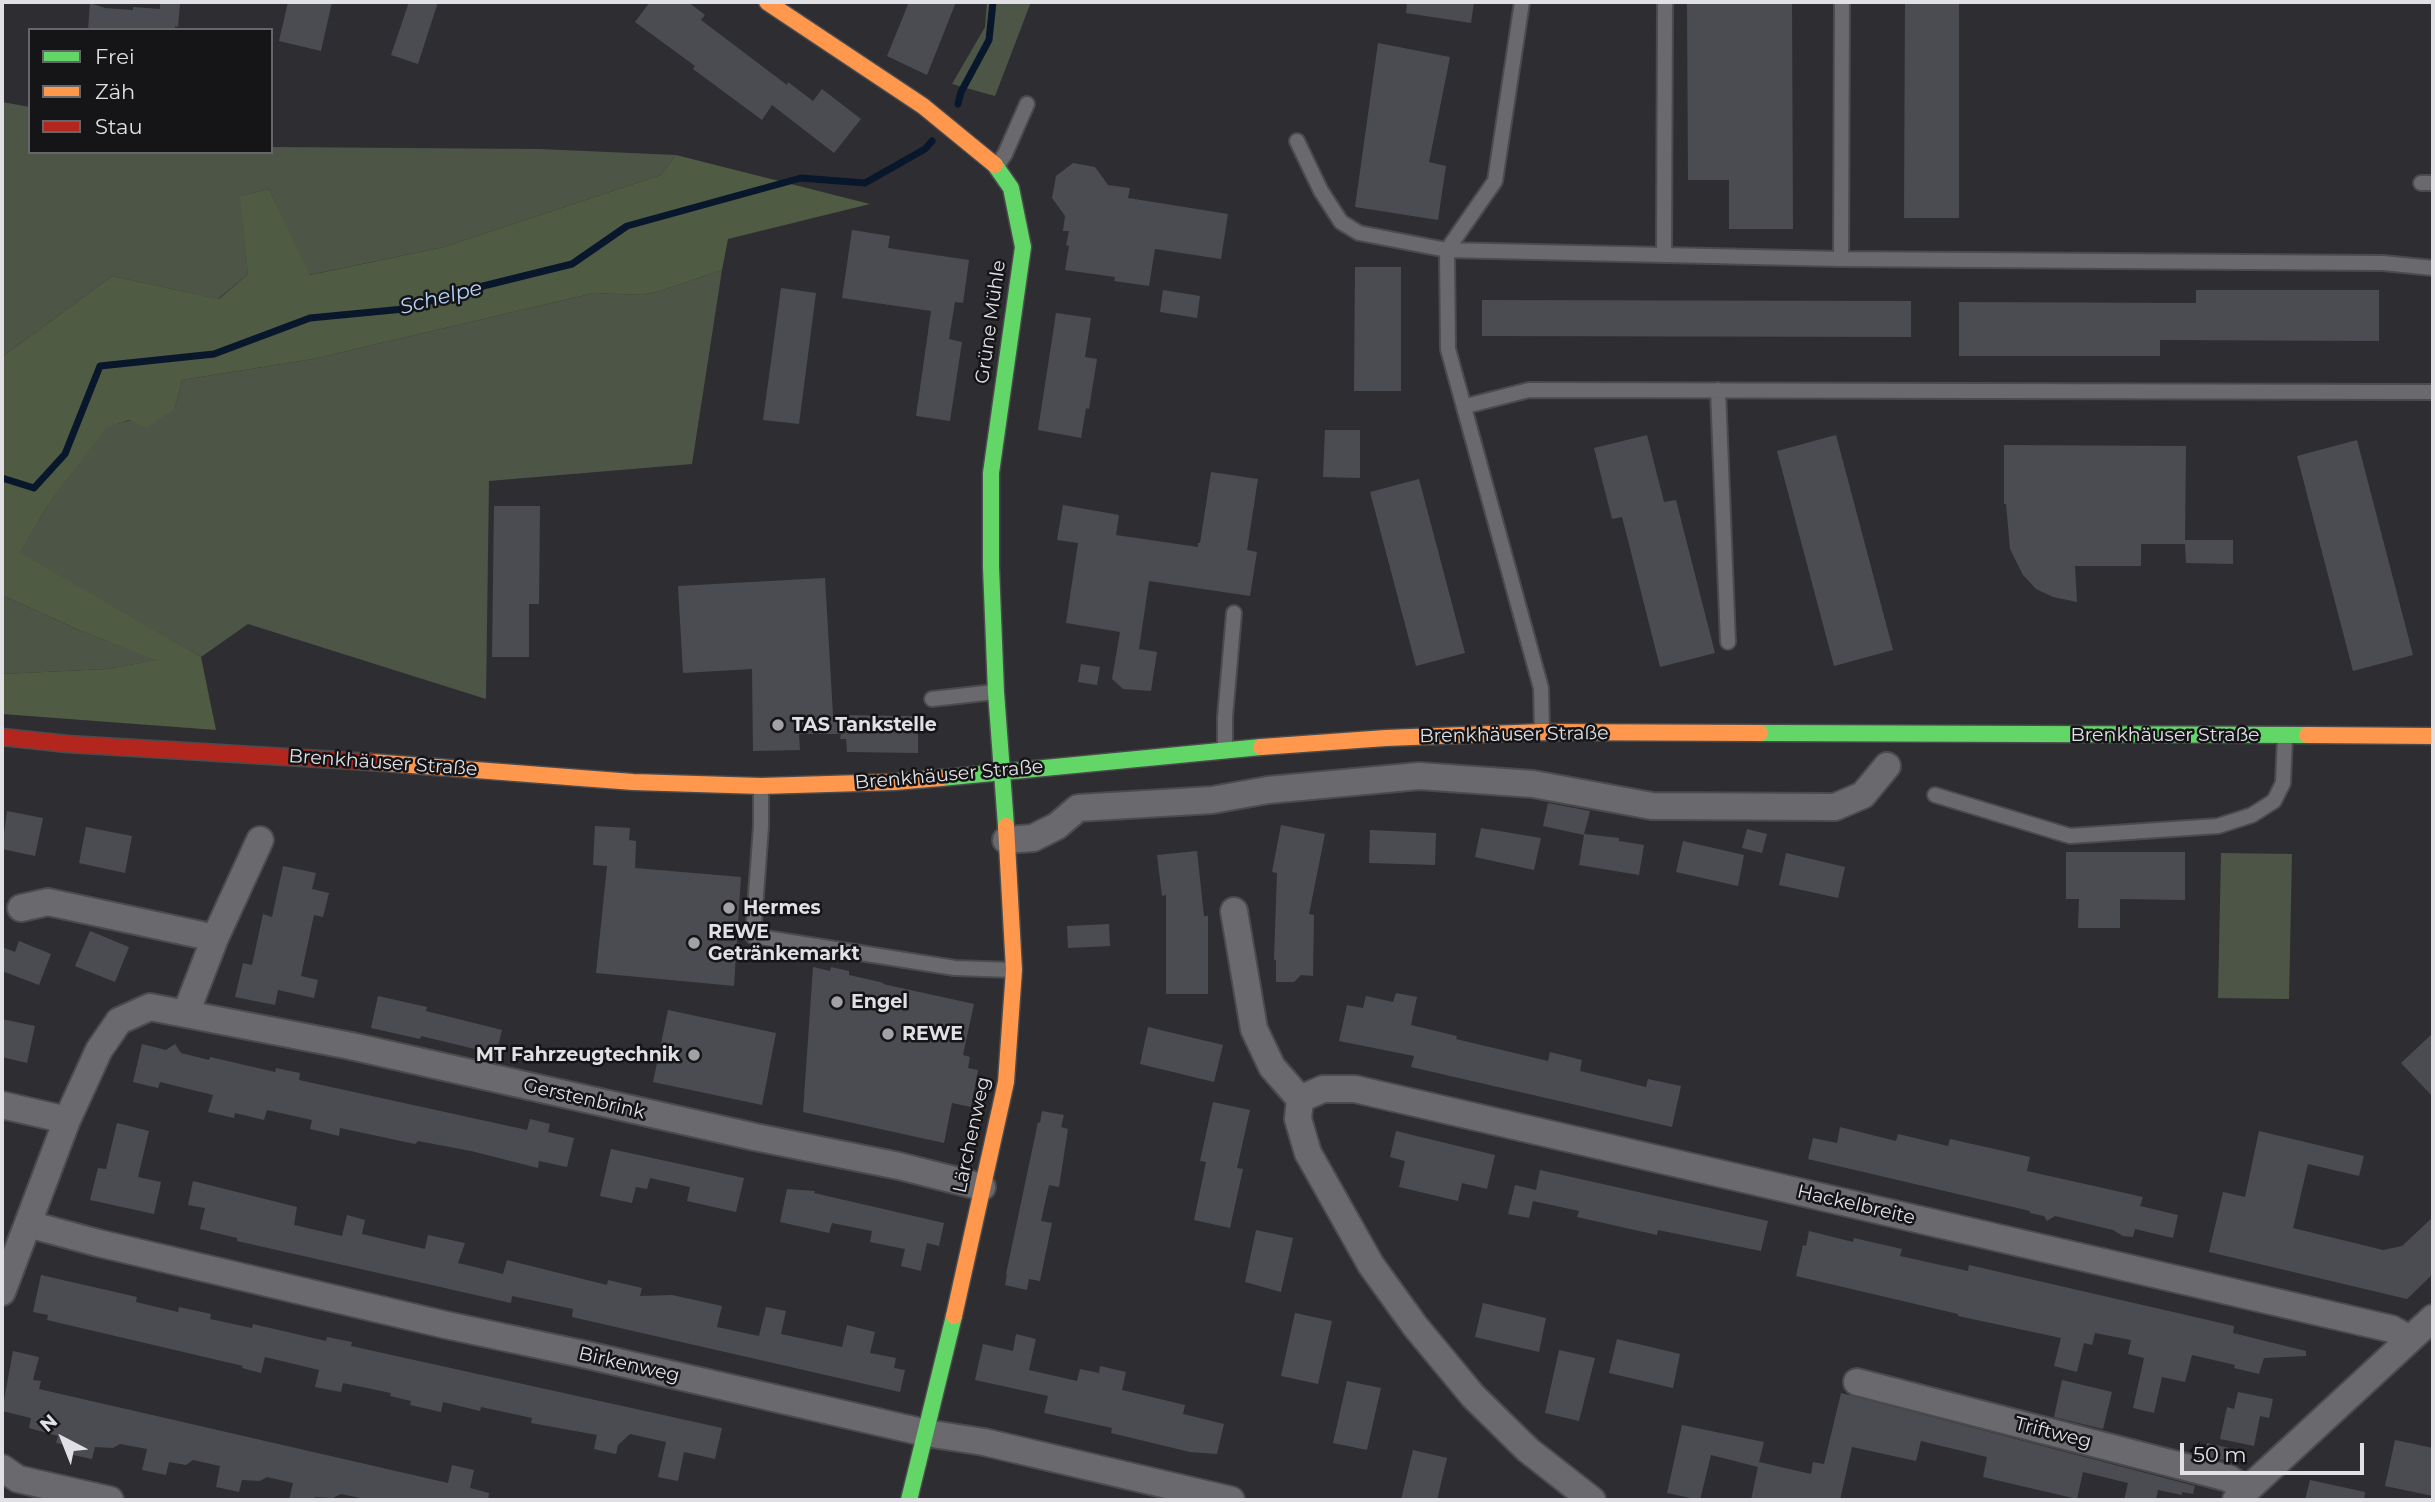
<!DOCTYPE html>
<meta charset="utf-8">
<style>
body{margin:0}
#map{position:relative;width:2435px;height:1502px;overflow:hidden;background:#2e2e32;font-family:Montserrat,sans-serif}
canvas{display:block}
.frame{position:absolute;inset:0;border:4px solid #e0e0e5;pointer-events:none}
.legend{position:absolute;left:28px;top:28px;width:245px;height:126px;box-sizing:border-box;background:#151518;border:2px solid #66666a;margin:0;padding:9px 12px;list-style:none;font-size:21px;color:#e0e0e5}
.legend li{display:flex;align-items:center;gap:14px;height:35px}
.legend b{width:35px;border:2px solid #66666a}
.north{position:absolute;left:28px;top:1404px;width:70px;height:70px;-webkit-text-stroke:5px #151518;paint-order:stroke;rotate:318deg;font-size:19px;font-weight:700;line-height:28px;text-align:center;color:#e0e0e5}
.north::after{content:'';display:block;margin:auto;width:24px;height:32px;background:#e0e0e5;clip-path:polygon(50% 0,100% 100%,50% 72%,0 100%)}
.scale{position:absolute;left:2180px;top:1443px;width:184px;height:32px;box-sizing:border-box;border:4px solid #e0e0e5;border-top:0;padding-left:9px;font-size:21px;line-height:24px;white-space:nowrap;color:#e0e0e5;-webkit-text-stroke:5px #151518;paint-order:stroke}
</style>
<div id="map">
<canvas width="2435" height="1502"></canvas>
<div class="frame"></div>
<ul class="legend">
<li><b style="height:9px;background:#63d668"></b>Frei</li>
<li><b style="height:9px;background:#ff974d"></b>Zäh</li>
<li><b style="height:9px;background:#b3261e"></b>Stau</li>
</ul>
<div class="north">N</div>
<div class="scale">50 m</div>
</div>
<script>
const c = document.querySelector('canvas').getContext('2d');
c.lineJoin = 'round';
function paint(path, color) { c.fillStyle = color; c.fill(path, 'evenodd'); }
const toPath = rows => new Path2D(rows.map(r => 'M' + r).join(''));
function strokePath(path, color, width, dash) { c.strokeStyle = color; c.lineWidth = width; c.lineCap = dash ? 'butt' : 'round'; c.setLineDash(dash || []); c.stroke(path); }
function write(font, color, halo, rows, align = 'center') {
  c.font = font + ' Montserrat,sans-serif'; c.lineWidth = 5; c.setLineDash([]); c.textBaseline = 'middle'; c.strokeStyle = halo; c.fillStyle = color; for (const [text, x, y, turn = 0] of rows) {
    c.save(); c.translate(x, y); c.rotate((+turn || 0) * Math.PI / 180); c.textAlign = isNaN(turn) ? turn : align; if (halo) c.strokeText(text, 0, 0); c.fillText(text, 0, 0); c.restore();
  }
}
paint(toPath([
 [987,2,1031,2,995,96,952,84,985,27],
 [2,102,30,107,30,152,271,152,271,147,540,149,676,155,661,175,444,247,309,275,269,189,241,196,248,274,218,299,112,276,2,357],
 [722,270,692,464,489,481,486,699,248,624,201,657,19,554,46,508,106,427,175,408,182,380,313,359,594,293,642,295,660,291],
 [2,595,81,631,158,660,107,669,2,674],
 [2221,853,2292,854,2289,999,2218,998]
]), '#4d5546');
paint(toPath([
 [676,155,870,204,728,239,722,270,660,291,642,295,594,293,313,359,182,380,175,408,147,428,129,420,106,428,46,508,20,553,201,657,216,730,2,714,2,674,107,669,156,660,81,631,2,595,2,357,112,276,219,299,248,274,240,196,269,189,310,275,444,247,661,175]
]), '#4f5b42');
strokePath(toPath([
 [958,104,961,92,989,40,993,2],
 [2,478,34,488,65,454,100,366,214,354,310,318,404,309,467,290,572,264,627,226,801,178,865,183,925,149,932,141]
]), '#08172b', 7);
paint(toPath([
 [160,2,180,3,178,27,175,26,175,30,88,30,90,3,105,8,133,10,133,7,160,9],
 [288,2,332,2,321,51,279,41],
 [409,2,438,2,418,64,391,55],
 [650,2,688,2,705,15,701,20,787,85,788,82,813,101,822,89,861,119,834,153,772,105,762,120,693,69,695,66,635,22],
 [909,2,956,2,927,75,887,56],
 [1407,2,1474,2,1471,23,1406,13],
 [1687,2,1792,2,1793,229,1729,229,1729,180,1688,180],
 [1905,2,1959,2,1959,218,1904,218],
 [1378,43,1450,57,1429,162,1446,166,1438,220,1355,207],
 [1073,163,1095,167,1108,185,1130,188,1128,198,1228,214,1221,259,1155,249,1149,286,1114,281,1115,277,1065,270,1069,246,1066,245,1069,231,1063,231,1065,216,1052,198,1056,176],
 [852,230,890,236,888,248,969,260,963,303,955,302,949,339,962,342,950,421,916,416,931,311,842,298],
 [1355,267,1401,267,1401,391,1354,391],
 [781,288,816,293,799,424,763,420],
 [1163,290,1200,296,1197,318,1160,312],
 [2196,290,2379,290,2379,341,2160,340,2160,356,1959,356,1959,302,2196,303],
 [1482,300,1911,301,1911,337,1482,336],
 [1056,313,1091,318,1085,357,1097,359,1089,409,1086,408,1081,438,1038,430],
 [1325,430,1360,430,1360,478,1323,477],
 [1647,435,1664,502,1676,500,1715,653,1660,667,1622,517,1612,519,1594,448],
 [1836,435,1893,650,1834,666,1777,451],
 [2357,440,2413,655,2353,671,2297,456],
 [2004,445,2186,446,2185,540,2233,540,2233,564,2186,563,2185,544,2141,544,2141,566,2075,566,2077,602,2053,597,2036,589,2023,575,2010,549,2006,504,2004,504],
 [1211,472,1258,479,1247,550,1257,552,1250,596,1149,581,1139,649,1157,652,1151,691,1123,689,1112,679,1120,632,1066,623,1078,543,1057,540,1063,505,1119,515,1116,535,1198,547,1198,543,1200,543],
 [1419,479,1465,653,1416,666,1370,492],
 [494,506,540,506,539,604,529,604,529,657,492,657],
 [825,578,833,715,918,716,918,753,847,752,846,739,840,739,841,734,799,734,800,750,753,751,752,669,683,673,678,586],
 [1081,664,1100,667,1097,685,1078,682],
 [1548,803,1590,811,1584,834,1619,838,1619,841,1644,845,1639,875,1579,865,1584,835,1543,826],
 [7,811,43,818,35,856,2,849],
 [1281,825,1325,834,1309,914,1314,915,1313,976,1301,975,1294,982,1276,982,1276,960,1274,960,1277,873,1272,872],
 [595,826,630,828,629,840,636,841,635,868,741,877,734,986,596,973,607,866,593,865],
 [86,827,132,836,125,873,79,863],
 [1481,828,1541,838,1534,870,1475,857],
 [1747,829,1767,834,1762,853,1742,848],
 [1370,830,1436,833,1435,865,1369,863],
 [1683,841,1744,855,1738,886,1676,872],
 [1197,851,1204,916,1208,916,1208,994,1166,994,1166,895,1162,896,1157,855],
 [2066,852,2185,852,2185,900,2120,899,2120,928,2078,928,2079,899,2066,899],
 [1786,853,1845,867,1838,898,1779,885],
 [283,866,316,873,312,889,329,893,323,917,314,915,301,976,318,980,314,998,278,990,275,1005,235,997,243,963,252,965,263,914,272,917],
 [1109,924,1110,946,1068,948,1067,926],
 [90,931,129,947,115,982,75,966],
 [19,941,51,954,39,985,2,971,2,947,15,952],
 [813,967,830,971,831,967,849,971,849,975,884,983,883,984,974,1004,963,1055,970,1057,968,1068,978,1070,971,1107,952,1103,944,1143,803,1112],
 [1396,993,1417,997,1411,1025,1457,1036,1456,1039,1548,1061,1550,1052,1582,1060,1580,1071,1646,1087,1648,1079,1681,1086,1672,1127,1411,1067,1414,1056,1339,1041,1347,1005,1363,1008,1366,996,1393,1002],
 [378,996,427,1007,426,1011,502,1030,496,1054,421,1036,420,1039,371,1028],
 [668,1010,776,1033,762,1105,653,1082],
 [2,1019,35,1026,27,1063,2,1057],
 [1148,1027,1223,1045,1214,1082,1140,1064],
 [2433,1033,2433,1097,2401,1063],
 [142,1044,166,1050,175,1044,181,1053,209,1060,210,1057,275,1072,276,1068,300,1073,299,1080,527,1130,530,1119,550,1124,548,1132,574,1138,567,1167,539,1161,538,1168,471,1151,418,1141,415,1144,340,1128,339,1136,310,1129,312,1120,267,1110,264,1120,235,1113,234,1118,208,1112,213,1095,160,1082,158,1088,133,1082],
 [1213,1102,1250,1110,1237,1168,1243,1169,1230,1228,1194,1220,1206,1162,1200,1161],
 [1042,1111,1064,1115,1061,1127,1068,1129,1059,1187,1049,1185,1041,1221,1052,1223,1040,1281,1029,1279,1027,1290,1005,1285,1007,1274,1006,1274,1038,1122,1040,1123],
 [117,1123,149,1131,138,1177,161,1182,154,1214,90,1200,98,1168,106,1169],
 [1840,1127,1896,1141,1898,1134,1948,1146,1950,1139,2030,1157,2027,1171,2143,1197,2140,1206,2178,1215,2173,1238,2135,1229,2133,1237,2123,1236,2113,1230,2055,1216,2047,1221,2044,1216,2030,1213,2030,1211,1808,1159,1813,1138,1837,1143],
 [1396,1131,1495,1155,1487,1189,1462,1183,1458,1201,1399,1187,1405,1161,1390,1157],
 [2259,1131,2364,1156,2359,1176,2308,1164,2293,1228,2383,1250,2402,1246,2433,1217,2433,1274,2407,1299,2209,1252,2223,1192,2245,1197],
 [611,1149,744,1178,736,1212,687,1201,690,1187,650,1178,647,1189,636,1187,632,1203,600,1196],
 [1540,1170,1768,1221,1761,1251,1658,1230,1657,1235,1577,1217,1579,1211,1533,1201,1529,1218,1508,1214,1515,1185,1536,1190],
 [193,1181,297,1207,294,1225,342,1236,347,1215,365,1220,362,1234,425,1249,428,1235,465,1243,458,1263,503,1274,507,1260,607,1285,608,1280,642,1288,640,1296,672,1295,722,1306,717,1327,759,1336,766,1307,786,1311,781,1334,842,1347,847,1325,875,1332,870,1353,896,1358,894,1368,905,1370,900,1392,572,1317,573,1309,512,1296,511,1303,237,1241,237,1238,200,1229,205,1208,188,1205],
 [787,1189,815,1191,814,1193,944,1223,939,1246,927,1243,921,1271,901,1266,905,1249,870,1242,872,1231,832,1223,829,1233,780,1222],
 [1256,1230,1293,1238,1281,1292,1245,1282],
 [1809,1231,1853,1242,1854,1238,1902,1249,1900,1256,1968,1271,1969,1265,2234,1326,2233,1333,2306,1351,2306,1356,2264,1358,2259,1374,2234,1368,2235,1365,2192,1355,2185,1382,2162,1377,2154,1413,2133,1408,2144,1358,2128,1354,2131,1340,2095,1333,2092,1345,2084,1343,2077,1372,2054,1366,2061,1338,1958,1316,1958,1314,1796,1276,1803,1245,1806,1246],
 [41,1275,137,1297,136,1302,178,1312,179,1307,211,1314,210,1319,252,1328,253,1324,326,1341,327,1337,352,1342,351,1346,722,1428,715,1459,684,1452,678,1481,658,1477,666,1442,630,1434,618,1445,616,1454,594,1449,597,1435,531,1423,532,1418,481,1407,480,1411,443,1402,441,1412,410,1405,411,1401,390,1396,391,1393,343,1383,341,1392,315,1387,319,1370,265,1357,261,1373,242,1368,243,1366,47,1320,48,1315,33,1312],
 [1483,1303,1546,1318,1539,1352,1475,1337],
 [1295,1313,1332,1321,1318,1384,1281,1376],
 [1016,1334,1036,1339,1029,1370,1077,1381,1080,1369,1099,1373,1100,1366,1126,1372,1122,1390,1185,1405,1183,1414,1224,1424,1217,1454,1190,1452,1111,1433,1112,1428,1044,1413,1048,1396,975,1380,983,1344,1013,1351],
 [1617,1339,1680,1354,1673,1388,1609,1373],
 [1559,1350,1595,1358,1579,1421,1545,1413],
 [13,1351,39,1357,33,1380,41,1381,39,1389,448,1483,452,1465,474,1470,470,1488,489,1493,488,1500,370,1500,341,1494,333,1498,315,1497,314,1500,289,1500,293,1483,267,1477,260,1481,242,1480,239,1492,216,1487,220,1466,193,1460,186,1465,169,1462,166,1475,142,1470,147,1449,120,1444,113,1448,95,1447,92,1459,69,1454,70,1446,56,1443,58,1436,29,1428,31,1418,2,1411],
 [2062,1380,2112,1392,2103,1429,2054,1417],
 [1347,1381,1381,1388,1367,1450,1333,1443],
 [2238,1392,2273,1399,2269,1418,2260,1416,2254,1446,2220,1439,2227,1407,2234,1409],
 [1841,1393,2195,1486,2193,1494,2182,1492,2182,1495,2158,1490,2156,1500,2124,1500,2128,1483,2083,1472,2077,1499,1983,1477,1987,1457,1921,1441,1916,1461,1852,1447,1840,1500,1751,1500,1759,1462,1758,1467,1711,1455,1700,1500,1667,1493,1682,1425,1764,1442,1759,1462,1811,1474,1813,1462,1824,1464],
 [2395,1440,2433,1448,2433,1496,2385,1486],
 [2207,1443,2229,1448,2226,1461,2205,1456],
 [1413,1450,1447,1458,1437,1500,1401,1500],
 [2310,1480,2365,1492,2364,1500,2305,1500]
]), '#4b4b52');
const lane = toPath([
 [1522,2,1495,181,1447,250,1448,349,1541,688,1542,730],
 [1297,141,1321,191,1341,222,1359,233,1447,250,1841,259,2383,263,2433,268],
 [997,166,1005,154,1027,104],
 [2421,183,2433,183],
 [1664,255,1665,2],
 [1841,259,1842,2],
 [1718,390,1728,642],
 [1466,406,1529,390,2433,392],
 [932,699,994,692],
 [1225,749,1225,717,1234,613],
 [761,788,761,826,753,936,955,968,1012,970],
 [1935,795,2070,836,2218,826,2252,815,2274,801,2283,783,2285,736]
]);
const street = toPath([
 [1006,840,1033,838,1057,826,1078,808,1212,800,1268,790,1419,776,1533,784,1652,806,1835,807,1863,795,1887,766],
 [21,908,48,902,215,938],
 [1234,911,1254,1029,1272,1067,1300,1099,1298,1119,1308,1153,1371,1265,1415,1326,1473,1396,1528,1450,1592,1500],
 [186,1013,215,938,260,840],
 [1300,1099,1323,1089,1355,1089,2392,1329,2410,1339],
 [2,1105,67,1120],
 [28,1224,98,1243,446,1325,587,1355,926,1433,984,1442,1231,1500],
 [2,1292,67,1120,99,1050,119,1021,150,1007,351,1046,755,1137,899,1166,982,1187],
 [1857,1382,2228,1478,2247,1490],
 [2,1468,18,1479,110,1500],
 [2236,1500,2433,1318]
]);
const fast = toPath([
 [995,165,1011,188,1023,247,991,473,991,567,996,692,1006,826],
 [1760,733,2307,735],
 [941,778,1261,747],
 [909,1500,954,1316]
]);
const slow = toPath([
 [767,2,923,106,995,165],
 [2307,735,2433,736],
 [1261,747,1386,738,1542,732,1760,733],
 [371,762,633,782,761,786,895,782,941,778],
 [954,1316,1006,1082,1014,970,1006,826]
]);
const jam = toPath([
 [2,737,68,744,371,762]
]);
strokePath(lane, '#4b4b4e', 18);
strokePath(street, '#4b4b4e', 30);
strokePath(fast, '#4b4b4e', 19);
strokePath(slow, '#4b4b4e', 19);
strokePath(jam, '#4b4b4e', 19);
strokePath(lane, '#6a6a6e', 14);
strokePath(street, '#6a6a6e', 26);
strokePath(fast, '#63d668', 16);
strokePath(slow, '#ff974d', 16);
strokePath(jam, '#b3261e', 16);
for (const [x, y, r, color] of [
 [778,725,7,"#a2a2a6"],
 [729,908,7,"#a2a2a6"],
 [694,943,7,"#a2a2a6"],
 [837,1002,7,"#a2a2a6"],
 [888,1034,7,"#a2a2a6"],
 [694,1055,7,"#a2a2a6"]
]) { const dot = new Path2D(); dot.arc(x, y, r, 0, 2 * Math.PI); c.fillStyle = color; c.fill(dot); strokePath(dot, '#151518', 2.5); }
write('19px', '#e0e0e5', '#151518', [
 ["Grüne Mühle",991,322,-82],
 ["Brenkhäuser Straße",1514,735,-1],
 ["Brenkhäuser Straße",2165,735],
 ["Brenkhäuser Straße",383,763,4],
 ["Brenkhäuser Straße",949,775,-5],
 ["Gerstenbrink",584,1099,13],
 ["Lärchenweg",972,1135,-78],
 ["Hackelbreite",1856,1205,13],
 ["Birkenweg",629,1365,13],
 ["Triftweg",2053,1433,14]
]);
write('bold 19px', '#e0e0e5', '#151518', [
 ["TAS Tankstelle",792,725],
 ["Hermes",743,908],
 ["REWE",708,932],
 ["Getränkemarkt",708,954],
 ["Engel",851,1002],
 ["REWE",902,1034],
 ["MT Fahrzeugtechnik",680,1055,"right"]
], 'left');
write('italic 21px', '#b5d4fb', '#151518', [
 ["Schelpe",441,298,-14]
]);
</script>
